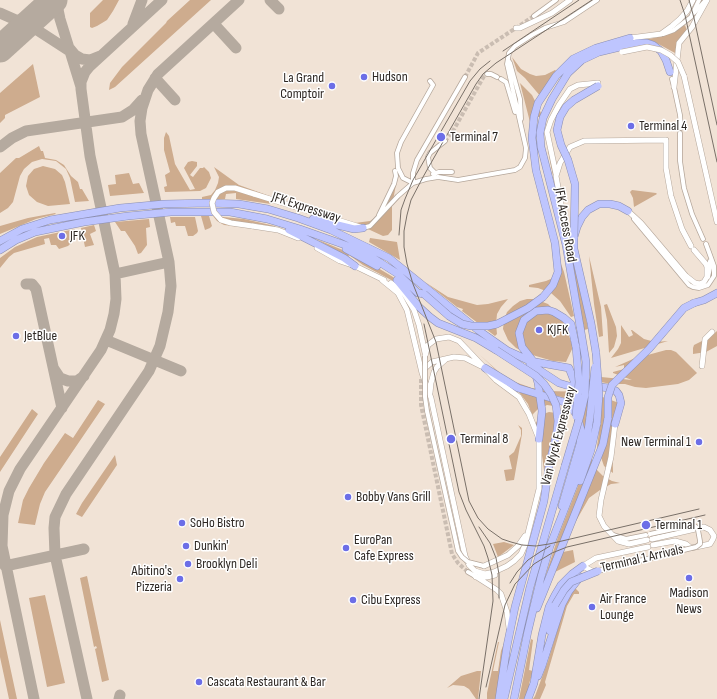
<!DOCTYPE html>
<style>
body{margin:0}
canvas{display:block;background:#f1e3d6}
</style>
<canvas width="717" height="699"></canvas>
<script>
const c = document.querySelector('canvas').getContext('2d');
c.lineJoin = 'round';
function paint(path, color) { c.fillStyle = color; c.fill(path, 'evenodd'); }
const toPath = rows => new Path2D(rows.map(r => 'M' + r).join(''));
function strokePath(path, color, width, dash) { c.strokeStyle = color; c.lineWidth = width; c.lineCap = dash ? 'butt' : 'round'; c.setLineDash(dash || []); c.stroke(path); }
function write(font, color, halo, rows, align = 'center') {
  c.font = font + ' "Sofia Sans Condensed",sans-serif'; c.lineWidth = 3; c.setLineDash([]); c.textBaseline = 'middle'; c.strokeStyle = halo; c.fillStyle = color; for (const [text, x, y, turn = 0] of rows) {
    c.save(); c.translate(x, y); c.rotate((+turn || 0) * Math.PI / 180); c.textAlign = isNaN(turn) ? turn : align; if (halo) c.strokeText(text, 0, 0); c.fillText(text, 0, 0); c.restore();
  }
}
paint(toPath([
 [103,0,119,0,113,11,107,20,97,26,92,28,90,27,90,13],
 [190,0,211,0,115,87,109,90,110,83,122,67,166,23,167,21],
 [685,25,687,31,677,42,675,53,653,41,645,40,662,36,674,31],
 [512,57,521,69,530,74,536,76,545,75,555,70,556,71,549,80,541,97,525,78,517,71],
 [33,64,40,97,5,115,5,118,0,123,0,93],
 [520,83,532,95,541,113,540,117,537,117,531,126],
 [166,132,169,136,175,164,190,190,195,189,184,168,188,162,192,161,197,162,197,166,190,175,193,177,200,168,203,168,204,167,209,172,211,178,206,188,200,191,165,192,164,187,167,186,165,175,170,172,164,150,164,138],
 [39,146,41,151,43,151,45,158,56,160,64,165,71,176,78,182,80,189,82,189,89,201,75,202,70,178,66,169,56,161,42,159,32,162,24,169,20,176,13,202,8,208,0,213,0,173,16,158,19,158],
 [550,150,584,306,588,329,584,330,548,151],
 [43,166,55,169,62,175,65,182,70,204,48,206,37,202,29,195,26,186,28,176,34,169],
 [214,167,239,185,278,199,256,192,254,195,270,201,271,204,236,199,236,193,226,194,225,199,202,199,202,197,211,195,215,190,218,183,219,177],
 [129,173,133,184,139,183,144,193,110,196,108,185,116,184,115,175],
 [397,179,392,206,392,230,388,235,383,236,355,223,370,221,380,214,385,209],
 [632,190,656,193,657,194,634,207,633,198,630,192],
 [55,213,56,214,36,219,0,234,0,226,28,218],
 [201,216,209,216,212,226,210,228,205,230],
 [213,216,244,219,275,226,275,227,252,223,252,228,224,225,217,221],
 [170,217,195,217,198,231,197,233,193,236,188,236,185,226,176,226,175,222,171,223],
 [149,219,150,227,146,228,147,245,141,253,138,254,135,246,125,231,121,231,115,222],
 [94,225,96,231,90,234,94,245,85,247,81,228],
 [75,229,76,235,73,241,68,246,59,249,56,245,51,245,49,238,44,239,45,244,14,253,9,257,0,268,0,258,15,247,37,237],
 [370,238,397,242,400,260,369,242],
 [316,239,350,253,373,265,393,277,409,289,419,311,395,282,363,265,349,255,348,257],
 [589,256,601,307,603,336,599,337,594,304],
 [561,264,564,272,574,316,571,317,560,301,551,293,538,288,529,287,529,285,546,281,553,278],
 [425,282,448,297,477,305,488,304,508,299,501,307,497,314,496,324,497,334,495,336,462,311,463,309,457,307],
 [527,299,535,299,548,304,554,310,565,325,573,347,566,362,553,361,529,354,516,348,508,340,503,329,504,320,507,312,513,306,520,301],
 [607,304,616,327,617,336,614,347,609,353,607,320,604,305],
 [621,325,629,337,633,335,631,330,632,330,644,339,655,342,668,341,611,358,618,349,621,343],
 [717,331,717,346,706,352,693,354,693,348,694,345,710,337],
 [666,350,671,350,676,352,697,373,689,380,678,384,646,388,635,387,625,384,611,384,596,381,582,383,582,381,601,377,632,380,613,373,613,372,624,369,624,365,615,367,633,359],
 [480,355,500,373,515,382,532,388,547,391,589,392,619,403,612,425,613,473,604,466,597,446,601,418,588,417,584,441,582,417,571,402,562,397,531,390,515,383,499,373],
 [519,392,552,401,554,406,547,405,543,407,538,409,532,415,528,404],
 [98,400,105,404,45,492,40,504,35,525,18,523,23,500,29,488,44,463,65,433,73,438],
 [32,409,38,414,0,472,0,457],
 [549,412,556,413,556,417,550,451,544,470,541,448,536,431,536,423,539,417,543,414],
 [518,425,522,428,522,434,514,480,506,481,504,470,512,469,509,456,514,452,521,436,521,430],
 [587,454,591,454,592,461,597,470,603,476,612,481,620,483,611,484,600,490,589,498,576,521,571,519,545,577,558,537,578,486],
 [115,455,117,465,82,517,76,514,82,503],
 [504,542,514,545,498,557,493,544],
 [573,550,575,562,555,572,563,552],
 [87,576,109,680,102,682,95,649,97,648,96,646,94,647,80,578],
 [575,588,579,592,579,594,574,594,567,606,545,682,546,685,540,699,533,699,535,696,548,661,563,611,568,597],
 [45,595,65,683,47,687,29,598],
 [0,620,17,699,9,699,0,657],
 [506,638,498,699,487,699,487,693,498,642,499,642,493,671,498,671,501,651],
 [531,639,533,640,529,670,533,671,529,684,531,684,525,699,519,699],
 [477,671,481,671,478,699,476,699,469,689,464,686,453,685,447,688,461,676]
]), '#ceac8e');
strokePath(toPath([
 [56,0,60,19,81,87],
 [270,0,279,9],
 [0,13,34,28,71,52],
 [19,20,29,20,33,18,53,0],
 [133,24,142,0],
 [214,24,236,48],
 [70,49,75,55,82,59,90,60,100,56],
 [155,78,175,100],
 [0,147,12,138,26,131,122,117,133,110,142,100],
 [115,274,169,262],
 [26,284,32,284,36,289,62,408],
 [106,340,181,371],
 [54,369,60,378,68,381,77,381,84,376],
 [5,566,84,549],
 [34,699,2,546,3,515,9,491,20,469,101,350,110,330,114,314,116,299,115,274,90,156,81,89,81,82,85,72,89,67,162,0],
 [87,699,55,555,54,528,55,517,66,494,149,371,160,346,168,312,171,286,169,262,141,134,140,121,142,108,148,90,158,74,239,0],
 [119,699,120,695]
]), '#b5aa9f', 11);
strokePath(toPath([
 [0,49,54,0]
]), '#b5aa9f', 27);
strokePath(toPath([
 [465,77,478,53,534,16],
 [445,141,453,131,484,76,487,74],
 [421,379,421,405,452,554,458,563,468,572]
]), '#cabdb2', 4, [4, 2]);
const minor = toPath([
 [694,13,704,2],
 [534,16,556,0],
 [663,34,674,30,691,17,699,0],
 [508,60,510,63,520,99,521,119],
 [487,74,491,74,497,77],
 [501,79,506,82,507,85,515,112],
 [672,79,674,87,680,115,681,128],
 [680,133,680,161,684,188,692,214,703,239],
 [435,173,430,168,428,157,430,153,445,141],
 [433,174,439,172,452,172],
 [413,183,403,178,398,168,397,153,401,142,433,85,430,81],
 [413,183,413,173,417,160,465,77],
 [379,215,394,184,396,176,395,171],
 [634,219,689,285,693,287,699,288,708,285,714,276,714,266,706,244],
 [363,228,370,226,398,196,413,183,426,179,438,177,458,180,515,170,520,167,525,158,526,148,507,64,509,53,515,46,532,35,545,28,564,22,597,0],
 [708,277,710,268,710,261],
 [427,411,453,528],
 [613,535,626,539,646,535],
 [468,562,484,566],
 [468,572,475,576]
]);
const tertiary = toPath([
 [516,28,520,28,552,13,570,0],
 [630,38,661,34,672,26,680,19,687,11,693,0],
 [684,76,717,222],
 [674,87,679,43,692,27,707,0],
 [556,174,547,132,551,120,559,105,570,89,578,85,598,83],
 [254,194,360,227],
 [628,211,641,223,686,276,695,283,700,284,704,282,707,277,707,267,706,264,694,250],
 [252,226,278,230,298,238],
 [567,237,556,176,560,163,570,147,584,141,666,140,666,168,671,196,682,229,691,246],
 [317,248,340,261,355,266,384,280],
 [382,280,398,293,407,310,422,373,431,398,465,556,469,565,475,571,485,574,494,572,507,566,514,561,521,554,525,545,539,489,539,439,529,414,519,397,496,380,459,341,449,337,436,339,428,345,425,356],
 [391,283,403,292,414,310,419,325,425,353],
 [702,366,705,339,712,332],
 [423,370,432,362,454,357,465,358,481,366],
 [430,393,431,383,434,372,437,367,445,360],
 [615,424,611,457,601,500,599,516,604,526,618,541,629,544,647,540],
 [652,539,704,527,710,530,714,536,713,539,710,544,691,548,686,544,675,541,653,545],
 [484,566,508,555,518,546,525,536],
 [583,566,596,558,648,547],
 [583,566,592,571],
 [475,576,497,590,501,594,507,612,509,628],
 [476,577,487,577,495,575]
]);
const motorway = toPath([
 [313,219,354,229,363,228],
 [289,230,344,258,355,266],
 [0,241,22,229,50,220,120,208,164,204,208,203,239,204,268,209,298,218,331,230,389,258,478,330,508,351,530,361,569,368,576,386],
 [346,249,377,266],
 [0,250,16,240,35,232,84,222,128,216,171,212,230,212,267,219,300,229,362,251,398,274,418,293,424,294],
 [397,280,419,307,430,317,438,323,476,338,496,350],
 [543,297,553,285,558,272,555,243,536,170,532,138,534,117,538,103,556,76,573,59,596,48,630,38],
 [694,303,704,300,717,293],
 [580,326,566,245,541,147,540,133,543,118,552,99,568,73,582,60,599,52,637,43,647,43,653,45,661,51,666,60,670,72],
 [596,353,591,323,574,249,574,237,577,227,582,217,588,210,599,204,610,204,619,206,628,211],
 [533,361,522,347,519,333,524,320,536,311,548,310,554,312,564,318,571,324,576,347],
 [530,364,559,383,569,386,580,386],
 [485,368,518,388,564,402,570,406,577,415,581,430,580,444,562,506],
 [536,376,538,383,542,411,539,439],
 [593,386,609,388,616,391,619,395,621,403,615,424],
 [580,481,591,450,597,423],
 [537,608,603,444,608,418],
 [550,631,552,617,555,605],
 [538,676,542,666,562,604,569,591,580,577],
 [499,699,507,646,515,607,544,501,549,466,553,449],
 [504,699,530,587,565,466],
 [514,699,528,631,541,577,550,546,579,472,586,444,590,417],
 [528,699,534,683,542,635,549,607,555,595,561,585,572,574,583,566]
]);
strokePath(minor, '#b5a79b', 5.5);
strokePath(tertiary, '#b5a79b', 6);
strokePath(motorway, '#8b8eb1', 8);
strokePath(minor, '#fff', 4);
strokePath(tertiary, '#fff', 5);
strokePath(motorway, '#bec5fe', 7);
strokePath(toPath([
 [592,0,496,63,483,74,476,84,423,177,411,200,407,215,404,231,404,247,407,264,413,284,436,342,469,501,478,518,488,529,502,539,511,542,522,545,536,546,549,544,699,509],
 [680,0,685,15,717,162],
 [689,0,694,18,717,125],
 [503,51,579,0],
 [399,235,401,210,405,199,413,180,470,81,480,69,490,61],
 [424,324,459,492,466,510,484,546,488,558,492,575,493,601,479,699],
 [479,527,490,543,496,558,499,574,499,598],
 [510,583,517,572,528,560,540,552,550,546],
 [486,687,505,605,515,584,534,564,552,553,567,547,705,515]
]), '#797068', 1);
const minorBridge = toPath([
 [425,356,425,397,427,411],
 [453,528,458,551,462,557,468,562],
 [598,571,696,547,700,544,700,541,698,530,696,527,692,525,650,534]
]);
const tertiaryBridge = toPath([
 [622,52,647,47,661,50,670,55,678,62,684,76],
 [252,226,231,223,221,220,214,212,212,203,214,198,218,192,226,188,235,188,254,194]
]);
const motorwayBridge = toPath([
 [574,237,575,184,568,160,561,145,557,130,560,117,566,107,574,100,598,86],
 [424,294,449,316,462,324,471,326,488,326,497,324,528,308,543,297],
 [576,347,579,382,576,416],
 [496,350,536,376,544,384,551,394,556,405,558,421,557,431,553,449],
 [596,353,599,394,597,423],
 [590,417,595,367],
 [608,418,608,397,612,385,649,349,684,308,694,303],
 [565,466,580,416,585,395,586,362,580,326],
 [555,605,564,590,571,582,598,571]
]);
strokePath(minorBridge, '#b5a79b', 5.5, []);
strokePath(tertiaryBridge, '#b5a79b', 6, []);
strokePath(motorwayBridge, '#8b8eb1', 8, []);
strokePath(minorBridge, '#fff', 4);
strokePath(tertiaryBridge, '#fff', 5);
strokePath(motorwayBridge, '#bec5fe', 7);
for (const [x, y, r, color] of [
 [364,77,4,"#6c6ee7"],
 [332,86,4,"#6c6ee7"],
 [631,126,4,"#6c6ee7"],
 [441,137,5,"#6c6ee7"],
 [62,236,4,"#6c6ee7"],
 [539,330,4,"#6c6ee7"],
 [16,336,4,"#6c6ee7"],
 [451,439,5,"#6c6ee7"],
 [699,442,4,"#6c6ee7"],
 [348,497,4,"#6c6ee7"],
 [182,523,4,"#6c6ee7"],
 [646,525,5,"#6c6ee7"],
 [186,546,4,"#6c6ee7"],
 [346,548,4,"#6c6ee7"],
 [188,564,4,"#6c6ee7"],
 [689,578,4,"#6c6ee7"],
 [180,579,4,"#6c6ee7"],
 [353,600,4,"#6c6ee7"],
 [592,607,4,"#6c6ee7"],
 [199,682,4,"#6c6ee7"]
]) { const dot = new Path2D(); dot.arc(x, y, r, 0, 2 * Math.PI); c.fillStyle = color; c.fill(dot); strokePath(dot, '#fff', 1.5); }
write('14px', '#2d2723', '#fff', [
 ["Hudson",372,77],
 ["La Grand",324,78,"right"],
 ["Comptoir",324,94,"right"],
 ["Terminal 4",639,126],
 ["Terminal 7",450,137],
 ["JFK",70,236],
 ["KJFK",547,330],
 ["JetBlue",24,336],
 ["Terminal 8",460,439],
 ["New Terminal 1",691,442,"right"],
 ["Bobby Vans Grill",356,497],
 ["SoHo Bistro",190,523],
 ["Terminal 1",655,525],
 ["EuroPan",354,540],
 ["Cafe Express",354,556],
 ["Dunkin'",194,546],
 ["Brooklyn Deli",196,564],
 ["Abitino's",172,571,"right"],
 ["Pizzeria",172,587,"right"],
 ["Madison",689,593,"center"],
 ["News",689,609,"center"],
 ["Air France",600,599],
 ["Lounge",600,615],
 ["Cibu Express",361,600],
 ["Cascata Restaurant & Bar",207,682]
], 'left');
write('14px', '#2d2723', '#fff', [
 ["JFK Expressway",306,208,18],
 ["JFK Access Road",565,225,80],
 ["Van Wyck Expressway",559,436,-75],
 ["Terminal 1 Arrivals",642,559,-13]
]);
</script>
